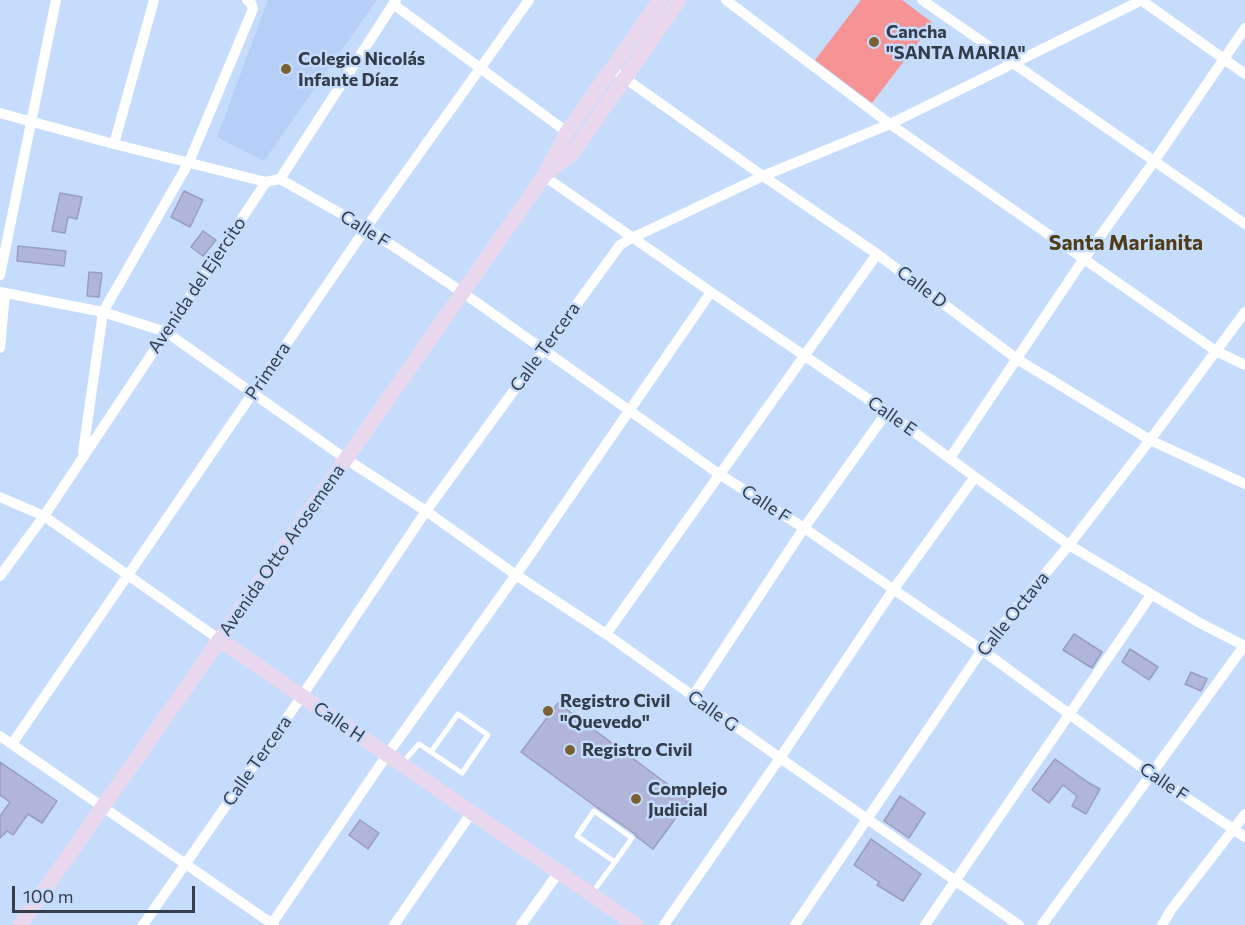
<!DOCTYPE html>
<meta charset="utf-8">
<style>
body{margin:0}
#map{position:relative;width:1245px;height:925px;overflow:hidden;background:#c6dcfd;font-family:Commissioner,sans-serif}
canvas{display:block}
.scale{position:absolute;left:12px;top:886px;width:183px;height:27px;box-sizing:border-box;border:3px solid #353d4b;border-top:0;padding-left:8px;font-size:18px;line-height:21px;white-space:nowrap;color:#353d4b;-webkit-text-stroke:4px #c6dcfd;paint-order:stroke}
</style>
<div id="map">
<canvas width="1245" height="925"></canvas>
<div class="scale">100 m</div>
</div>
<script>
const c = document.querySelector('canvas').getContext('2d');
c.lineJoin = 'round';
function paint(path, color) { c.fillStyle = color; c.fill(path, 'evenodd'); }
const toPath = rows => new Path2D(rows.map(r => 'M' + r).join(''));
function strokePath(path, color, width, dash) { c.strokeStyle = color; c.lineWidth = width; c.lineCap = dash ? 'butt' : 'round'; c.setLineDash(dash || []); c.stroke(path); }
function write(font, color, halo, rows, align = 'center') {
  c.font = font + ' Commissioner,sans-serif'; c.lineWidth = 5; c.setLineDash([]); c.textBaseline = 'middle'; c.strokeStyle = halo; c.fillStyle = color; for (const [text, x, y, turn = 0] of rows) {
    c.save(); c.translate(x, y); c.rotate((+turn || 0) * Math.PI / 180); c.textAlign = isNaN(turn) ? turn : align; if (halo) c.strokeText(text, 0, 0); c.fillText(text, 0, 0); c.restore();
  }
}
paint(toPath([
 [268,0,377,0,264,161,217,137]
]), '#b6cff6');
paint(toPath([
 [861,0,902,0,933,23,872,103,815,60]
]), '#f59395');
const building = toPath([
 [184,191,203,200,190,227,171,217,184,191],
 [60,193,82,197,77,219,68,217,65,233,52,231,60,193],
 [203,231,216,240,203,256,191,247,203,231],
 [18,246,66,251,64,266,17,261,18,246],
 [89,272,102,273,99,297,87,296,89,272],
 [1074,634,1102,652,1092,668,1063,650,1074,634],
 [1130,649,1158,667,1149,680,1122,662,1130,649],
 [1191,672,1207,679,1201,691,1185,684,1191,672],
 [558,703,689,800,653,849,637,837,635,834,595,806,521,752,558,703],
 [1055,759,1089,783,1100,789,1086,814,1072,806,1077,796,1063,785,1049,803,1032,790,1055,759],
 [0,762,57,801,42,823,28,814,13,835,7,831,0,838,0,816,10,802,0,795,0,762],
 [900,796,925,813,909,838,884,821,900,796],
 [360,820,379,833,368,849,349,835,360,820],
 [871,839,921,874,903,901,877,885,879,882,854,865,871,839]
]);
paint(building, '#b1b5d9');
strokePath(building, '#999dc1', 1.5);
strokePath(toPath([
 [403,762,419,744,462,773,488,735,458,714,431,752],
 [592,893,615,862,632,838,594,811,577,836,615,862]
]), '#fff', 5);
strokePath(toPath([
 [726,0,890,124,1216,351,1245,365],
 [922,0,1245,224],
 [1141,0,1245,74],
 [393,4,567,132],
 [619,74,763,176,877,254,1017,359,1150,440,1245,484],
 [0,113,114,144,266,182],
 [114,144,154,0],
 [544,176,711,292,887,412,975,477,1069,545,1198,622,1245,646],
 [280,179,366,228,462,292,719,474,804,528,982,650,1151,774,1245,837],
 [0,275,56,0],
 [0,292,103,312,166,332,346,459,426,511,516,575,606,634,780,758,1019,925],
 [0,348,5,293],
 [83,452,103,312,189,162,253,9,251,3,247,0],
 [950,458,1083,260,1155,160,1245,28],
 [0,497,44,516,220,640],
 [0,576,44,516,266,182,280,179,396,0],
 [606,634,877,254],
 [693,696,804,528,887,412],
 [0,736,274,925],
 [12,744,366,228,529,0],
 [143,925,302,696,426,511,620,245,630,239,763,176,890,124,1142,0],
 [271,925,387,755,516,575,711,292],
 [394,925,472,812],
 [521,925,559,872],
 [664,925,780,758,893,590,975,477],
 [795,925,982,650,1069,545,1150,440,1245,312],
 [925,925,1151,595],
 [1042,925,1244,646],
 [1162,925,1171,910,1245,814]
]), '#fff', 10);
strokePath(toPath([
 [549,172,570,155,577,147,679,0],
 [220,640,636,925],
 [20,925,544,176,567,132,660,0]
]), '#e9d8ed', 15);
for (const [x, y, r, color] of [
 [874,42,6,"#7b6032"],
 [286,69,6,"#7b6032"],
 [548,711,6,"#7b6032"],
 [570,750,6,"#7b6032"],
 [636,799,6,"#7b6032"]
]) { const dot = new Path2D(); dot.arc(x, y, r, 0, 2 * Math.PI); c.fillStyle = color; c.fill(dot); strokePath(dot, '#c6dcfd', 2); }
write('bold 18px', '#353d4b', '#c6dcfd', [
 ["Cancha",886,32],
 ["\"SANTA MARIA\"",886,53],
 ["Colegio Nicolás",298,59],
 ["Infante Díaz",298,80],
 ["Registro Civil",560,701],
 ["\"Quevedo\"",560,722],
 ["Registro Civil",582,750],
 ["Complejo",648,789],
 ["Judicial",648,810]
], 'left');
write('18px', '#353d4b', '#c6dcfd', [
 ["Calle F",365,229,32],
 ["Avenida del Ejercito",197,285,-56],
 ["Calle D",922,287,37],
 ["Calle Tercera",545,347,-54],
 ["Primera",268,371,-56],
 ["Calle E",892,416,35],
 ["Calle F",766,504,33],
 ["Avenida Otto Arosemena",282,550,-55],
 ["Calle Octava",1013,614,-51],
 ["Calle G",713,711,35],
 ["Calle H",339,722,34],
 ["Calle Tercera",257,761,-55],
 ["Calle F",1164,782,34]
]);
write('bold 21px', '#503c17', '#c6dcfd', [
 ["Santa Marianita",1126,243]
]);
</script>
